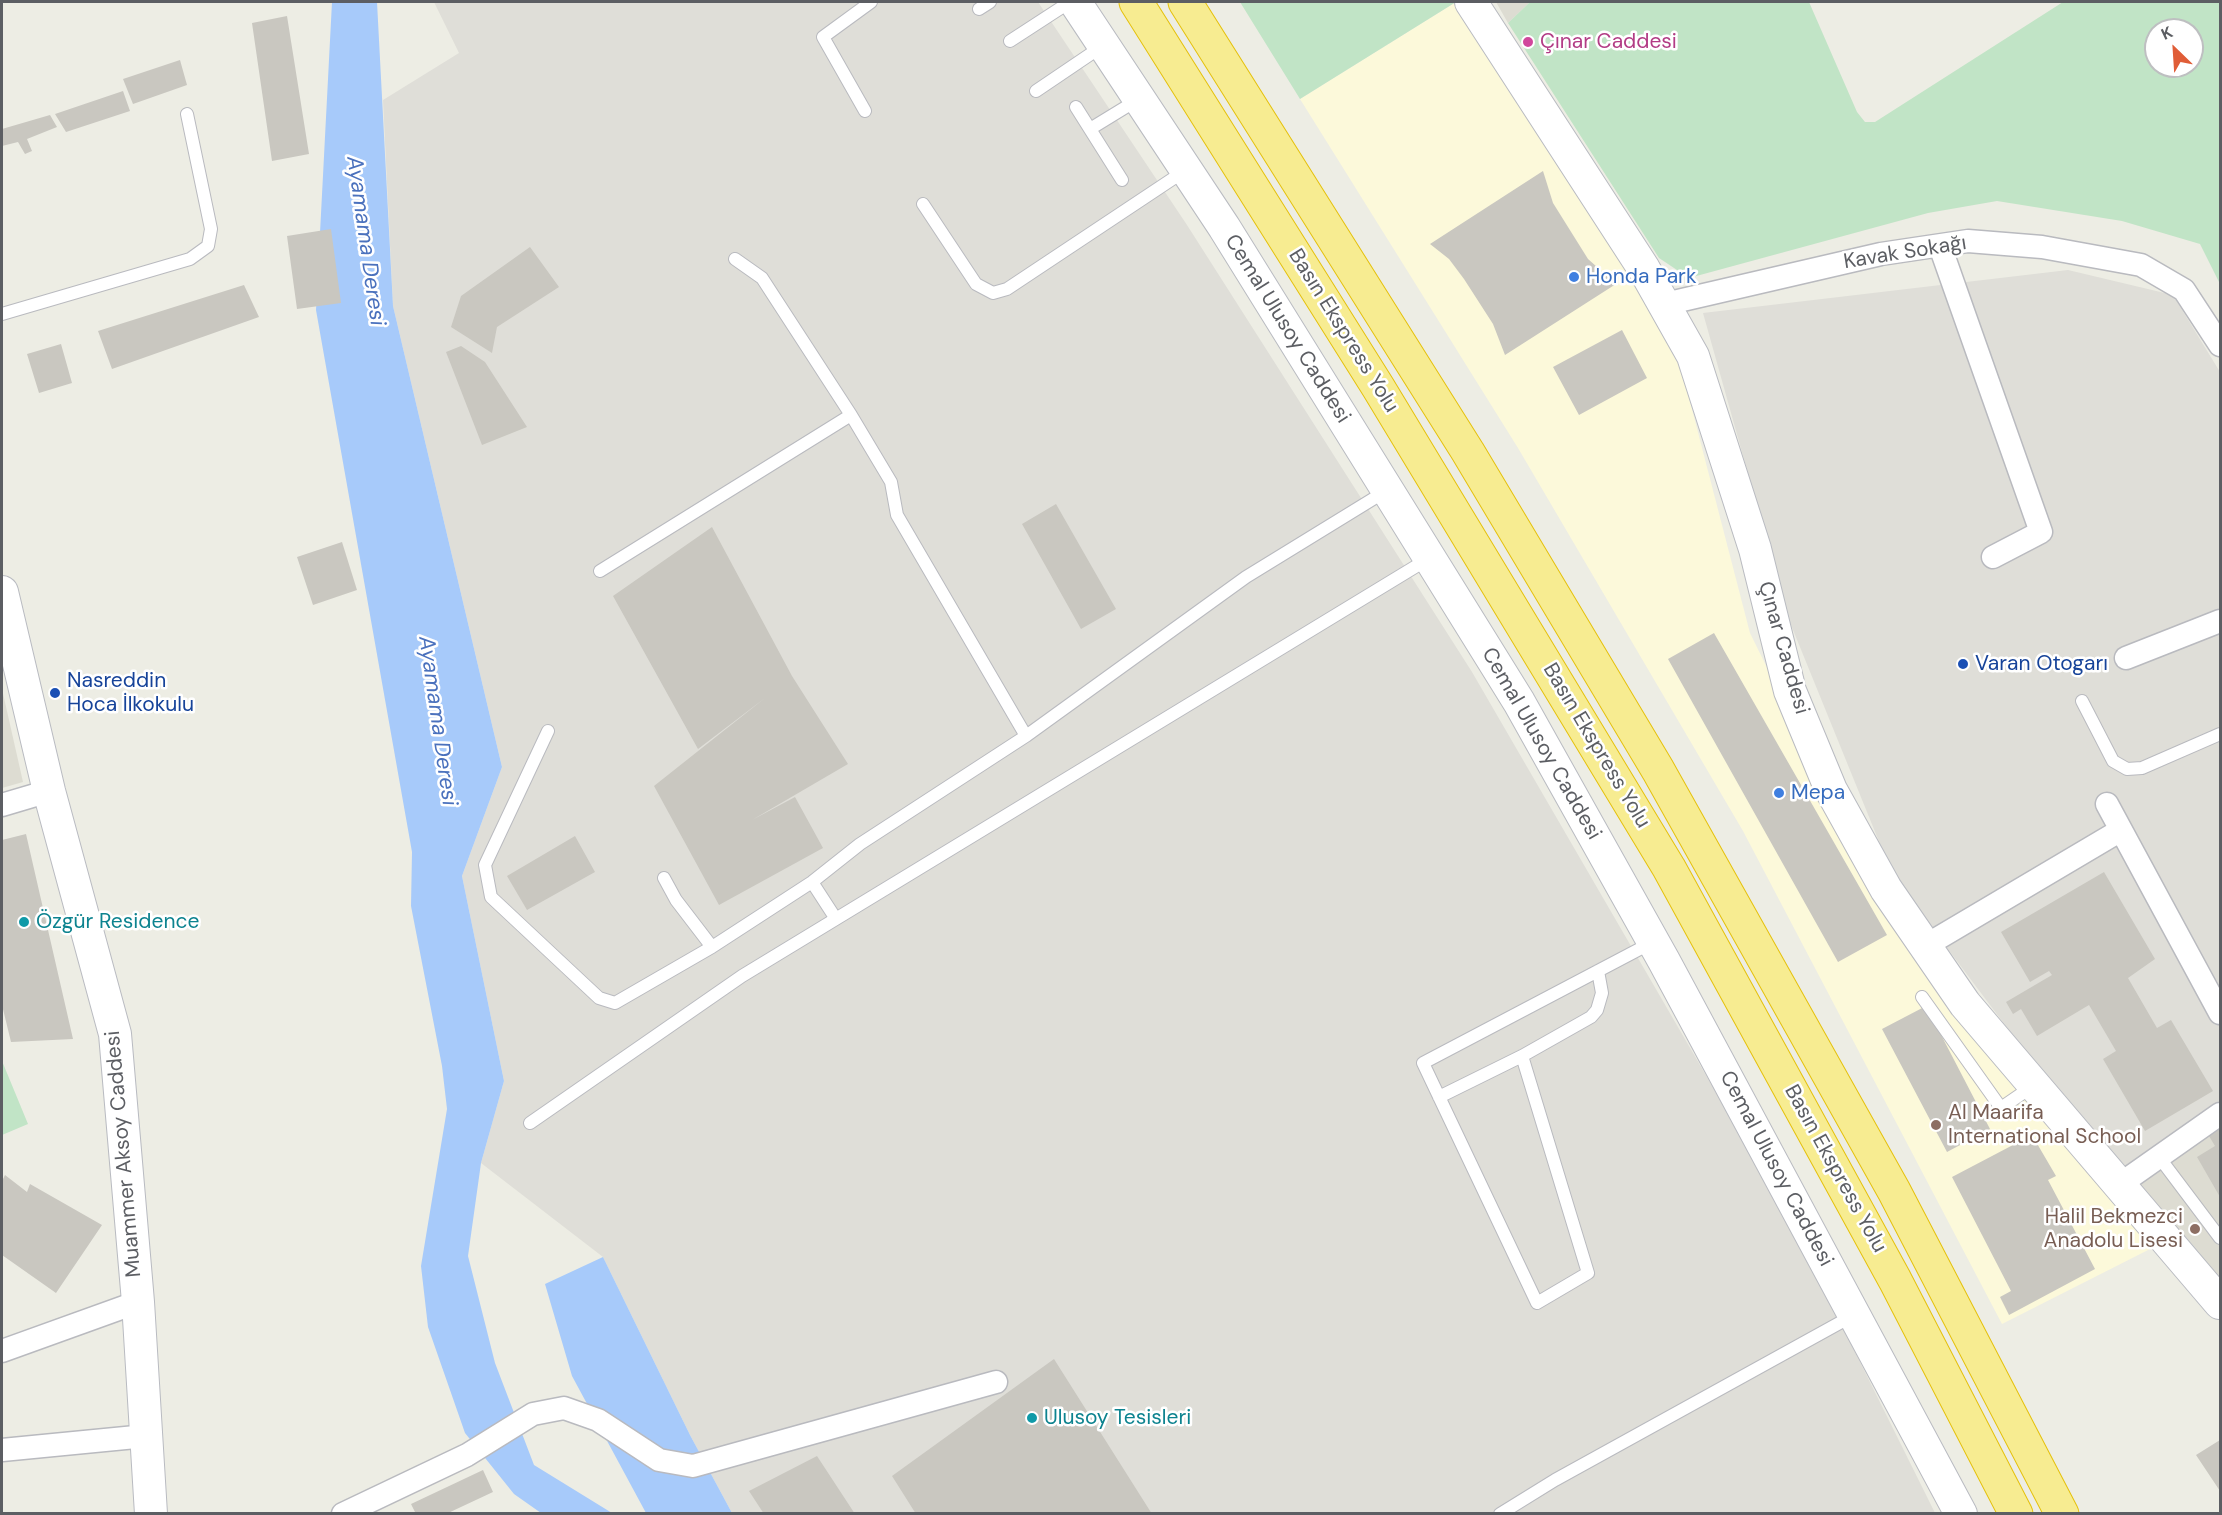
<!DOCTYPE html>
<meta charset="utf-8">
<style>
body{margin:0}
#map{position:relative;width:2222px;height:1515px;overflow:hidden;background:#edede4;font-family:"DM Sans",sans-serif}
canvas{display:block}
.frame{position:absolute;inset:0;border:3px solid #5c5e63;pointer-events:none}
.north{position:absolute;left:2144px;top:18px;width:60px;height:60px;box-sizing:border-box;background:#fff;border:2px solid #bebfc1;border-radius:50%;rotate:335deg;font-size:16px;font-weight:700;line-height:24px;text-align:center;color:#5c5e63}
.north::after{content:'';display:block;margin:auto;width:21px;height:27px;background:#e05d37;clip-path:polygon(50% 0,100% 100%,50% 72%,0 100%)}
</style>
<div id="map">
<canvas width="2222" height="1515"></canvas>
<div class="frame"></div>
<div class="north">K</div>
</div>
<script>
const c = document.querySelector('canvas').getContext('2d');
c.lineJoin = 'round';
function paint(path, color) { c.fillStyle = color; c.fill(path, 'evenodd'); }
const toPath = rows => new Path2D(rows.map(r => 'M' + r).join(''));
function strokePath(path, color, width, dash) { c.strokeStyle = color; c.lineWidth = width; c.lineCap = dash ? 'butt' : 'round'; c.setLineDash(dash || []); c.stroke(path); }
function write(font, color, halo, rows, align = 'center') {
  c.font = font + ' "DM Sans",sans-serif'; c.lineWidth = 5; c.setLineDash([]); c.textBaseline = 'middle'; c.strokeStyle = halo; c.fillStyle = color; for (const [text, x, y, turn = 0] of rows) {
    c.save(); c.translate(x, y); c.rotate((+turn || 0) * Math.PI / 180); c.textAlign = isNaN(turn) ? turn : align; if (halo) c.strokeText(text, 0, 0); c.fillText(text, 0, 0); c.restore();
  }
}
paint(toPath([
 [1456,2,1673,336,1750,633,1876,890,2156,1246,2002,1324,1743,831,1518,448,1300,99]
]), '#fcf9da');
paint(toPath([
 [434,2,1038,2,1187,225,1472,672,1787,1215,1935,1513,732,1513,690,1435,603,1257,481,1163,504,1081,462,876,502,767,393,306,383,100,459,53],
 [2068,270,2173,295,2220,372,2220,1110,2117,1174,1893,876,1789,620,1703,313]
]), '#dfded8');
paint(toPath([
 [1496,2,1530,2,1508,23],
 [2,689,23,782,2,788],
 [2220,1110,2220,1284,2117,1174]
]), '#dddcd2');
paint(toPath([
 [1240,2,1456,2,1300,99],
 [1530,2,1809,2,1857,112,1865,122,1875,122,2063,2,2220,2,2220,284,2200,244,2122,221,1997,201,1928,213,1689,278,1659,258,1508,23],
 [2156,30,2192,30,2192,66,2156,66],
 [2,1061,28,1124,2,1135]
]), '#c1e4c6');
paint(toPath([
 [332,2,377,2,393,306,502,767,462,876,504,1081,481,1163,468,1256,495,1363,534,1465,612,1513,541,1513,514,1494,465,1433,428,1327,421,1266,447,1109,442,1066,411,906,412,852,316,310],
 [603,1257,690,1435,732,1513,646,1513,572,1376,545,1284]
]), '#a7cafa');
paint(toPath([
 [287,16,309,154,272,161,252,23],
 [180,60,187,85,133,104,123,79],
 [123,91,130,111,66,132,55,114],
 [50,115,57,127,27,139,32,151,25,154,18,142,2,146,2,129],
 [1543,171,1553,203,1588,259,1616,284,1505,355,1493,324,1464,279,1449,259,1430,244],
 [331,229,341,303,297,309,287,236],
 [530,247,559,287,497,327,492,353,451,327,461,296],
 [244,285,259,317,112,369,98,331],
 [1622,330,1647,378,1579,415,1553,367],
 [61,344,72,383,39,393,27,354],
 [461,346,485,362,527,427,482,445,446,352],
 [1056,504,1116,609,1081,629,1022,524],
 [712,527,792,676,848,764,752,820,795,797,823,848,719,905,654,786,765,698,698,749,613,596],
 [342,542,357,590,313,605,297,557],
 [1714,633,1887,935,1838,962,1668,659],
 [26,834,73,1039,11,1042,2,1005,2,840],
 [575,836,595,872,527,910,507,876],
 [2104,872,2155,959,2128,978,2157,1028,2171,1020,2213,1091,2145,1131,2103,1059,2116,1051,2089,1005,2037,1036,2021,1009,2013,1014,2006,1002,2052,975,2049,971,2030,982,2001,932],
 [1926,1006,1990,1129,1947,1152,1882,1029],
 [2220,1129,2220,1197,2197,1157,2215,1146,2209,1136],
 [2032,1135,2056,1176,2048,1180,2095,1269,2009,1315,2000,1297,2011,1291,1952,1177],
 [5,1175,27,1192,30,1184,102,1225,56,1293,2,1255,2,1181],
 [1054,1359,1152,1514,916,1514,892,1476],
 [2220,1440,2220,1491,2196,1455],
 [817,1456,855,1514,764,1514,749,1491],
 [483,1470,493,1492,446,1514,416,1514,411,1504]
]), '#c9c7c0');
const service = toPath([
 [979,9,990,2],
 [1010,41,1070,2],
 [1036,91,1104,45],
 [1076,107,1122,180],
 [865,111,823,37,871,2],
 [1090,129,1139,99],
 [923,204,976,284,993,293,1007,289,1186,170],
 [735,259,762,278,851,415],
 [2,314,190,259,208,246,211,229,187,114],
 [600,571,851,415,891,482,897,515,1026,736],
 [2082,701,2113,761,2127,769,2142,768,2220,734],
 [548,731,485,865,491,897,599,998,615,1003,712,947],
 [664,878,676,900,712,947,812,882,860,844,1026,736,1246,577,1386,491],
 [812,882,836,919],
 [1922,997,2001,1108,2033,1086],
 [1522,1056,1588,1273,1537,1303,1423,1063,1653,942],
 [1439,1097,1522,1056,1591,1017,1597,1010,1602,993,1598,971],
 [530,1123,742,976,1428,559],
 [2159,1157,2220,1238],
 [1500,1514,1555,1480,1854,1315]
]);
const minor = toPath([
 [1940,246,2041,532,1993,557],
 [1665,304,1881,254,1968,241,2042,247,2141,265,2184,290,2220,345],
 [2126,658,2220,621],
 [2107,804,2220,1013],
 [2,805,49,791],
 [1925,946,2121,830],
 [2119,1185,2220,1114],
 [2,1351,138,1302],
 [2,1450,146,1436],
 [343,1514,467,1455,533,1414,564,1408,598,1420,659,1460,693,1466,996,1382]
]);
const secondary = toPath([
 [1075,2,1224,227,1519,702,1664,961,1961,1514],
 [1471,2,1644,269,1693,356,1755,549,1790,691,1831,790,1886,889,1965,1004,2220,1303],
 [2,592,49,791,115,1034,138,1302,151,1514]
]);
const motorway = toPath([
 [1136,2,1378,387,1669,868,1895,1280,2016,1514],
 [1185,2,1468,452,1658,770,1894,1191,2062,1514]
]);
strokePath(service, '#b9babf', 14);
strokePath(minor, '#b9babf', 25);
strokePath(secondary, '#b9bbc1', 34);
strokePath(motorway, '#e5c10c', 35);
strokePath(service, '#fff', 12);
strokePath(minor, '#fff', 22);
strokePath(secondary, '#fff', 32);
strokePath(motorway, '#f7ec91', 33);
for (const [x, y, r, color] of [
 [1528,42,6,"#d1479c"],
 [1574,277,6,"#3f7fe0"],
 [1963,664,6,"#1a4fb4"],
 [55,693,6,"#1a4fb4"],
 [1779,793,6,"#3f7fe0"],
 [24,922,6,"#0f9aa8"],
 [1936,1125,6,"#8d6e63"],
 [2195,1229,6,"#8d6e63"],
 [1032,1418,6,"#0f9aa8"]
]) { const dot = new Path2D(); dot.arc(x, y, r, 0, 2 * Math.PI); c.fillStyle = color; c.fill(dot); strokePath(dot, '#fff', 2); }
write('21px', '#b23c85', '#fff', [
 ["Çınar Caddesi",1540,42]
], 'left');
write('21px', '#5c5e63', '#fff', [
 ["Kavak Sokağı",1905,253,-9],
 ["Cemal Ulusoy Caddesi",1287,329,58],
 ["Basın Ekspress Yolu",1343,331,58],
 ["Çınar Caddesi",1783,648,74],
 ["Cemal Ulusoy Caddesi",1541,744,60],
 ["Basın Ekspress Yolu",1596,746,59],
 ["Muammer Aksoy Caddesi",124,1154,-95],
 ["Cemal Ulusoy Caddesi",1776,1169,62],
 ["Basın Ekspress Yolu",1835,1169,61]
]);
write('21px', '#366cbe', '#fff', [
 ["Honda Park",1586,277],
 ["Mepa",1791,793]
], 'left');
write('21px', '#164399', '#fff', [
 ["Varan Otogarı",1975,664],
 ["Nasreddin",67,681],
 ["Hoca İlkokulu",67,705]
], 'left');
write('21px', '#0d838f', '#fff', [
 ["Özgür Residence",36,922],
 ["Ulusoy Tesisleri",1044,1418]
], 'left');
write('21px', '#785e54', '#fff', [
 ["Al Maarifa",1948,1113],
 ["International School",1948,1137],
 ["Halil Bekmezci",2183,1217,"right"],
 ["Anadolu Lisesi",2183,1241,"right"]
], 'left');
write('italic 22px', '#4a71bd', '#fff', [
 ["Ayamama Deresi",365,241,82],
 ["Ayamama Deresi",437,721,82]
]);
</script>
